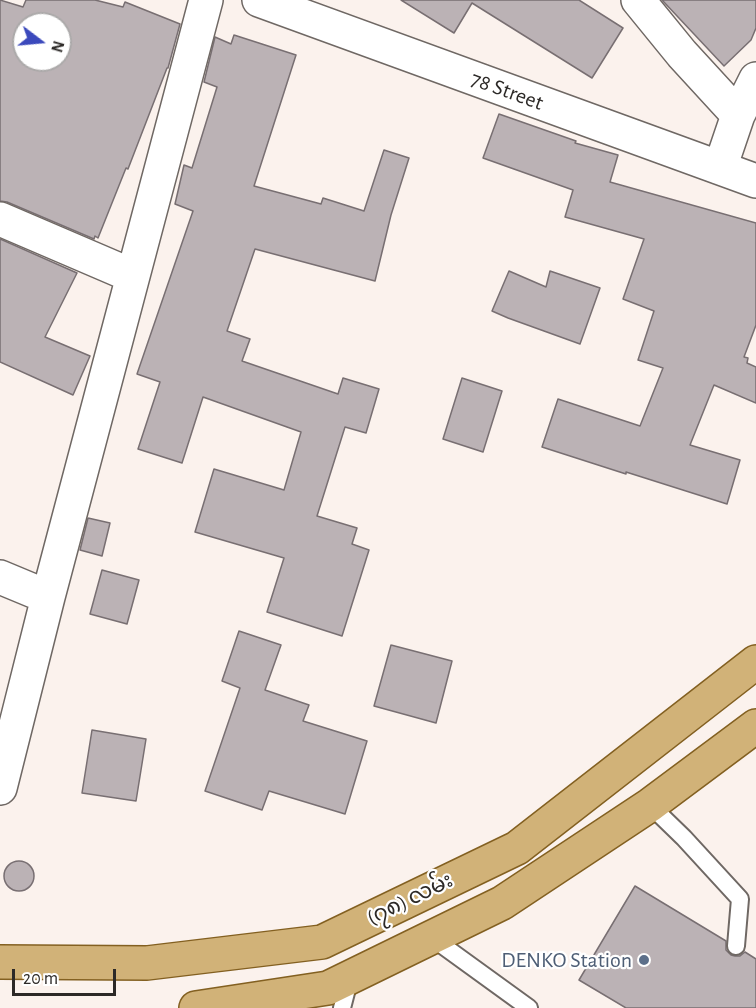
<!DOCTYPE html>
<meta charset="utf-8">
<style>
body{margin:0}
#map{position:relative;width:756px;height:1008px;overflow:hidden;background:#fbf2ed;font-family:"Alegreya Sans",sans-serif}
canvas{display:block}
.north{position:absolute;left:12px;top:12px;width:60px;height:60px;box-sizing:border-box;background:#fff;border:2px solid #aba9a9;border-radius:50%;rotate:106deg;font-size:16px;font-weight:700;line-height:24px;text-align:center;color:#2c2927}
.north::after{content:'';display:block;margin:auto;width:21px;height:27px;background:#3b49bc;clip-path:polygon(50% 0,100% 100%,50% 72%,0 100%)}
.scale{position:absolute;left:12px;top:969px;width:104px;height:27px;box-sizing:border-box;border:3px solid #2c2927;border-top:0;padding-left:8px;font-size:18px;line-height:21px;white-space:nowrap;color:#2c2927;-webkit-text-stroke:4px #fff;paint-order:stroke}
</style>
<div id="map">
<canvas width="756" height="1008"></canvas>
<div class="north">N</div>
<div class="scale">20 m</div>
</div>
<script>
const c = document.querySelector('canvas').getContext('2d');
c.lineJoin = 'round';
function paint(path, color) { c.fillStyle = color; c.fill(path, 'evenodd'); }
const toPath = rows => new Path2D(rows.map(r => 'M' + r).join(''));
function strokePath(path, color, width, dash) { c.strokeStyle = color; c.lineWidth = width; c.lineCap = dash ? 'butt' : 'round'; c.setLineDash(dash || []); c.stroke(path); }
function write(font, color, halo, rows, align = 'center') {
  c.font = font + ' "Alegreya Sans","Noto Sans Myanmar",sans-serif'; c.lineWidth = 4.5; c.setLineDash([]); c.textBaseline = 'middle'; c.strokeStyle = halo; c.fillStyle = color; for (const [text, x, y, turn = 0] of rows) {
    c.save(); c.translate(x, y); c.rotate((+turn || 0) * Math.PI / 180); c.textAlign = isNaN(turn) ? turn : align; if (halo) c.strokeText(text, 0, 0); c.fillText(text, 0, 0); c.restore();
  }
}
const building = toPath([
 [0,0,23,7,26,0,95,0,123,7,125,2,180,24,168,68,167,68,128,169,126,168,98,238,95,236,94,239,7,202,0,201,0,0],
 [24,24,60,24,60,60,24,60,24,24],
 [401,0,579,0,623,28,592,78,472,3,454,33,401,0],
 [662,0,756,0,756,28,751,40,724,66,662,0],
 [234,35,296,55,254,186,321,204,323,198,364,211,384,150,409,158,391,215,375,281,255,249,227,331,250,339,242,361,338,394,343,378,379,389,366,433,345,427,317,516,357,528,352,544,369,550,342,636,267,612,284,558,195,532,214,469,284,490,301,432,203,397,182,463,138,449,160,382,137,374,193,211,175,204,184,165,192,168,217,87,204,82,215,37,231,44,234,35],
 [499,114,576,141,575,143,618,155,610,182,756,223,756,325,744,357,748,358,747,363,756,367,756,403,714,385,690,445,740,460,727,504,626,472,626,474,542,447,558,399,640,426,663,368,638,360,654,311,623,299,644,239,565,217,573,190,483,158,499,114],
 [0,239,77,273,45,337,90,356,73,395,0,362,0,239],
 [509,271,546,287,550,271,600,288,580,344,508,318,492,311,509,271],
 [462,378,502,391,483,452,443,439,462,378],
 [88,518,110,523,102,556,80,550,88,518],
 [102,570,139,580,127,624,90,614,102,570],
 [239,631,281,645,265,690,309,705,303,721,367,741,345,814,269,791,262,810,205,791,240,688,222,681,239,631],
 [391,645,452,661,436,723,374,706,391,645],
 [92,730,146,739,136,801,82,793,92,730],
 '4 876a15 15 0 1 1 30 0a15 15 0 1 1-30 0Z',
 [635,886,726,941,726,950,731,955,735,956,740,956,745,952,756,959,756,1008,626,1008,579,980,635,886]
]);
paint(building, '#bbb2b5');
strokePath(building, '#786f72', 1.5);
const lane = toPath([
 [650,805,684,838,740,899,736,946],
 [431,937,529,1008],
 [342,1008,350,977]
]);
const street = toPath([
 [259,0,756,181],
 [638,0,682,54,738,115],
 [720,168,738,115,756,79],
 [0,219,133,276],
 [0,577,48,597],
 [0,788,48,597,206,0]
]);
const primary = toPath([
 [0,962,147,963,322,942,517,848,756,662],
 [196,1008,328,988,502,903,650,805,756,726]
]);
strokePath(lane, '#6f6864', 20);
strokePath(street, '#6f6864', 36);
strokePath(primary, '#836021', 36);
strokePath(lane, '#fff', 16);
strokePath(street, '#fff', 33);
strokePath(primary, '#d1b278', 33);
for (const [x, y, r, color] of [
 [644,960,6,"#5c6f8a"]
]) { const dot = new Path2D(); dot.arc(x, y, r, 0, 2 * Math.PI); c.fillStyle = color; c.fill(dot); strokePath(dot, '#fff', 2); }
write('22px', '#2c2927', '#fff', [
 ["78 Street",507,91,20],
 ["(၇၈) လမ်း",410,899,-26]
]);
write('22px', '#4e5e75', '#fff', [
 ["DENKO Station",632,960]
], 'right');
</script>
